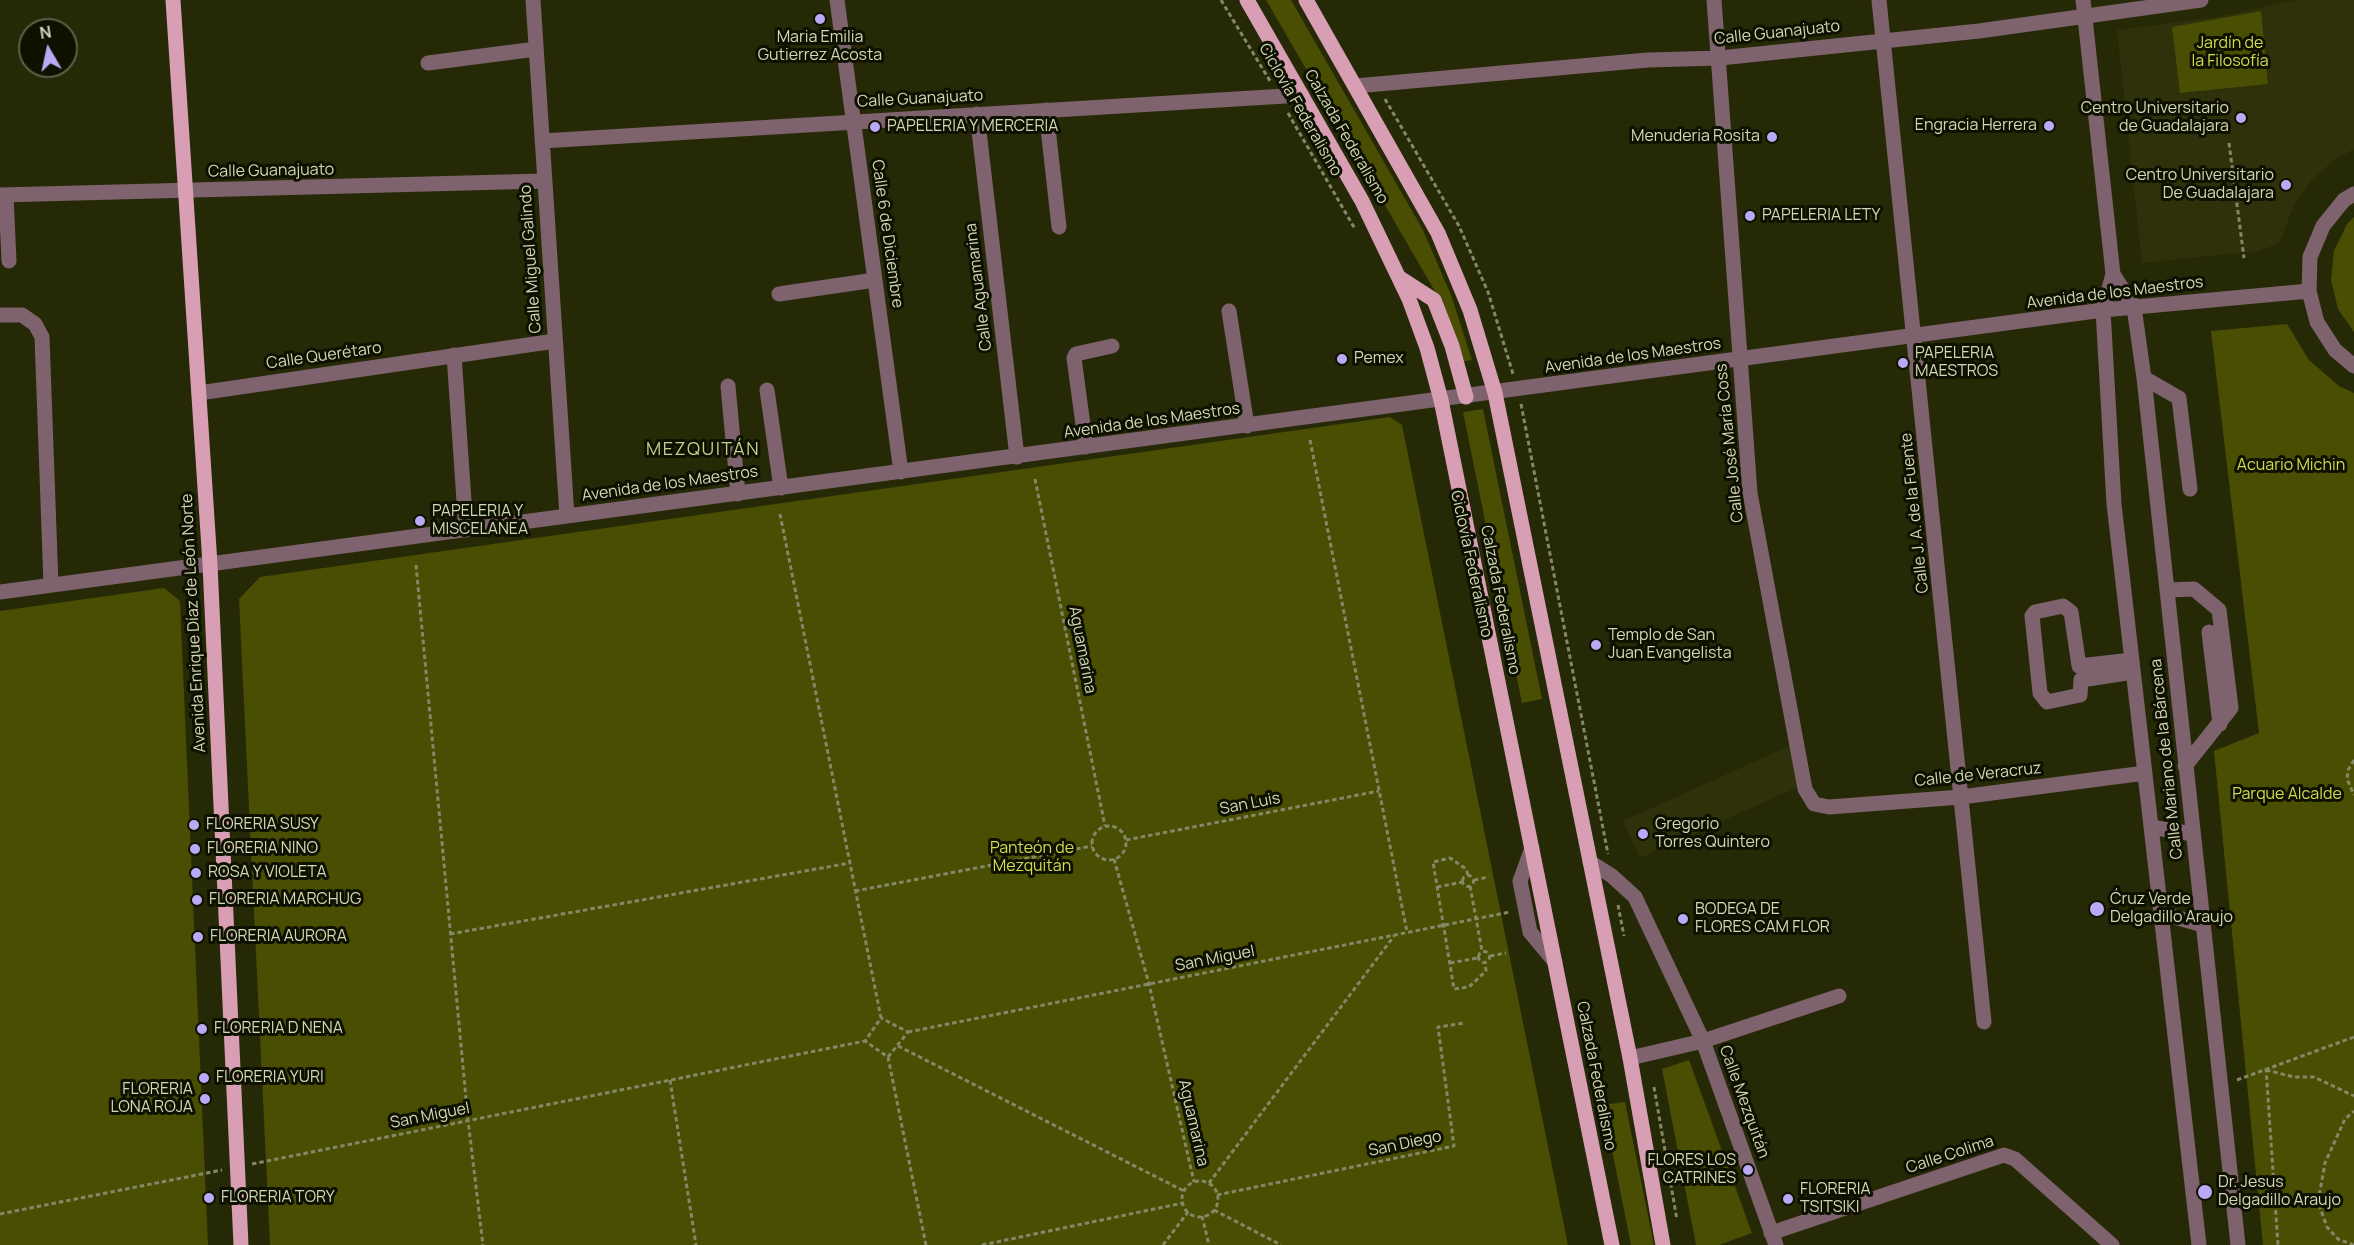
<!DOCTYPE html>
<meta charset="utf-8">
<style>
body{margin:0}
#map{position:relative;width:2354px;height:1245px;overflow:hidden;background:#262906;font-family:Manrope,sans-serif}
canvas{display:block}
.north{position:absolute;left:18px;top:18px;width:60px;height:60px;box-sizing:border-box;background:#0f1100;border:2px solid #5d6049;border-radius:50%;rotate:351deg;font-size:16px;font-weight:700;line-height:24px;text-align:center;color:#d2d7b7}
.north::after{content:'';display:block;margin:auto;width:21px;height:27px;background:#baaaf6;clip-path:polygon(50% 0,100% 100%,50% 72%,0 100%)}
</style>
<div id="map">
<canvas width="2354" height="1245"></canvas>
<div class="north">N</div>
</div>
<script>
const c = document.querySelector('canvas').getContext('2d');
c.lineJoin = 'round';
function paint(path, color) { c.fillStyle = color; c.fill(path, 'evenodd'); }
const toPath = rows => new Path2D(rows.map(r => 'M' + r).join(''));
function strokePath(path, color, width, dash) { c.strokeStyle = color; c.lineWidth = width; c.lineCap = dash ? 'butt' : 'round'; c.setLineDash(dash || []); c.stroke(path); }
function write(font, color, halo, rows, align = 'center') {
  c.font = font + ' Manrope,sans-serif'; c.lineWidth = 6; c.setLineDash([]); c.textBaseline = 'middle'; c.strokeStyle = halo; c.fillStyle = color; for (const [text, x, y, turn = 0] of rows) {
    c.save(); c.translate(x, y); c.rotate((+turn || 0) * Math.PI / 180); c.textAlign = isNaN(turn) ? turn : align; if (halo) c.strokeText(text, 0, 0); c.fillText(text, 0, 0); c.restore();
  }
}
paint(toPath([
 [2296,0,2354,0,2354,149,2334,160,2312,180,2294,205,2279,244,2257,251,2142,263,2117,30,2217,17],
 [1791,745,1798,787,1640,858,1623,821]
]), '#2e3109');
paint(toPath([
 [1266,0,1291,0,1423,230,1451,295,1472,360,1461,362,1440,300],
 [2261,11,2268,84,2180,93,2172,27],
 [2354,217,2354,332,2338,309,2331,280,2334,251,2347,224],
 [2287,324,2309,360,2339,386,2354,393,2354,1245,2263,1245,2214,751,2259,733,2211,331],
 [1483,409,1542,699,1522,703,1463,412],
 [1390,417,1402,425,1568,1245,270,1245,239,599,260,577],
 [164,588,180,601,208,1245,0,1245,0,611],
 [1689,1060,1752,1233,1719,1245,1696,1245,1662,1069],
 [1625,1102,1654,1245,1631,1245,1603,1105]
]), '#494e03');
strokePath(toPath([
 [1221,0,1270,81],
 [1385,99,1459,226,1488,292,1513,374],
 [1288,113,1355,229],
 [2229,143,2244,258],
 [1521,404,1608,854],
 [1310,440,1407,932],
 [1035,479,1105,826],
 [780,514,881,1018,865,1041,888,1057,908,1032,881,1018],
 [416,565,468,1120,483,1245],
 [2354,760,2348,770,2347,779,2354,795],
 '1092 843a17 17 0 1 1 34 0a17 17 0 1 1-34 0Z',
 [1126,840,1379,791],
 [1114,859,1149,984,1194,1182],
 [1468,875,1466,869,1450,858,1433,862,1454,989,1469,987,1486,971,1485,962],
 '1462.5 881a5.5 5.5 0 1 1 11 0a5.5 5.5 0 1 1-11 0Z',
 [1474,880,1489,877],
 [1470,886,1482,951],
 [1437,887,1463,882],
 [855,891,1092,846],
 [1618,905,1624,936],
 [450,934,850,863],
 '1478.5 957a5.5 5.5 0 1 1 11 0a5.5 5.5 0 1 1-11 0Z',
 [1490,956,1506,953],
 [1450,963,1478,958],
 [908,1032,1510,912],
 [898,1046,1184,1191],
 [888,1057,926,1245],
 [2266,1068,2278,1245],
 [2266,1070,2294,1077,2314,1077,2354,1096],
 [670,1080,696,1245],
 [2237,1080,2354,1037],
 [1654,1087,1677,1220],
 [252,1164,865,1041],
 '1182 1199a18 18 0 1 1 36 0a18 18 0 1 1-36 0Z',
 [1209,1183,1394,936],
 [1217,1195,1454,1146,1438,1027,1465,1023],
 [1214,1210,1281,1245],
 [0,1214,222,1170],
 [1202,1216,1209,1245],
 [982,1245,1183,1203],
 [1163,1245,1188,1212],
 [2354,1245,2338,1239,2327,1227,2318,1202,2325,1163,2345,1119,2354,1111]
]), '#848866', 3, [4.5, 3]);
strokePath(toPath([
 [533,0,567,516],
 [837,0,901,472],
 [1714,0,1750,493,1805,789,1814,804,1829,807,1961,797,2145,773],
 [1879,0,1984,1022],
 [2083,0,2113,274,2103,310,2114,504,2199,1245],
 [428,63,536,49],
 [1355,86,1648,60,1720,58,1979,31,2201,0],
 [1046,110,1059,227],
 [977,114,1017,457],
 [542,141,1302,95],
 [2354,194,2344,200,2323,226,2310,257,2309,291,2317,322,2335,350,2354,366],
 [0,195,543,181],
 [6,195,9,261],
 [2113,274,2134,307,2144,378,2238,1245],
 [779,294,875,280],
 [1229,311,1247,426],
 [0,315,22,315,35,324,42,337,51,585],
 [454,355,466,530],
 [2144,378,2179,398,2190,489],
 [728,386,738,494],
 [767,390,781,488],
 [199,393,555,341],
 [1086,447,1074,358,1076,354,1112,346],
 [2167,590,2194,589,2219,610,2231,708,2185,766],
 [0,592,2103,310,2309,291],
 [2209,632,2220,724],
 [2132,660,2079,666,2071,612,2063,606,2035,612,2032,616,2040,693,2047,702,2080,695,2081,680,2133,672],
 [2151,827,2193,834],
 [1532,848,1520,881,1530,932,1555,962],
 [1590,862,1612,876,1635,897,1703,1041,1776,1245],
 [2160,913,2203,925],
 [1630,1058,1703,1041,1839,996],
 [1771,1233,2004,1155,2015,1159,2112,1245]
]), '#7e626d', 15);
strokePath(toPath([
 [173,0,210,564,241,1245],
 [1247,0,1362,201,1409,299,1427,348,1441,400,1612,1245],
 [1306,0,1438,233,1470,310,1495,393,1630,1058,1663,1245],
 [1400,278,1434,300,1452,346,1466,397]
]), '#d79eb4', 15);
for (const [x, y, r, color] of [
 [820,19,6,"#baaaf6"],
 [2241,118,6,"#baaaf6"],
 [2049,126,6,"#baaaf6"],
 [875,127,6,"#baaaf6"],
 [1772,137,6,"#baaaf6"],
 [2286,185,6,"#baaaf6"],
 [1750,216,6,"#baaaf6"],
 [1342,359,6,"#baaaf6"],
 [1903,363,6,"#baaaf6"],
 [420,521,6,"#baaaf6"],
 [1596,645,6,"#baaaf6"],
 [194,825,6,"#baaaf6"],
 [1643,834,6,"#baaaf6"],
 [195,849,6,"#baaaf6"],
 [196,873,6,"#baaaf6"],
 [197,900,6,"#baaaf6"],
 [2097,909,8,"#baaaf6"],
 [1683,919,6,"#baaaf6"],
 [198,937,6,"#baaaf6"],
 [202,1029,6,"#baaaf6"],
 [204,1078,6,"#baaaf6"],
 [205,1099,6,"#baaaf6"],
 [1748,1170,6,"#baaaf6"],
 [2205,1192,8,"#baaaf6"],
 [209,1198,6,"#baaaf6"],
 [1788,1199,6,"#baaaf6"]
]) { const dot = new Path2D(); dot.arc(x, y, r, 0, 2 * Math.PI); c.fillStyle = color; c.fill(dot); strokePath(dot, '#0f1100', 2); }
write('16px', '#d2d7b7', '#0f1100', [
 ["Calle Guanajuato",1777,33,-6],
 ["Calle Guanajuato",920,99,-3],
 ["Ciclovía Federalismo",1300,110,60],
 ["Calzada Federalismo",1346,137,60],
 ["Calle Guanajuato",271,171,-1],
 ["Calle 6 de Diciembre",887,234,82],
 ["Calle Miguel Galindo",531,259,-94],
 ["Calle Aguamarina",979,287,-97],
 ["Avenida de los Maestros",2115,293,-7],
 ["Calle Querétaro",324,356,-8],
 ["Avenida de los Maestros",1633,356,-8],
 ["Avenida de los Maestros",1152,421,-8],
 ["Calle José María Coss",1730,443,-96],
 ["Avenida de los Maestros",670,484,-8],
 ["Calle J. A. de la Fuente",1915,513,-96],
 ["Ciclovía Federalismo",1471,564,78],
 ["Calzada Federalismo",1500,600,79],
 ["Avenida Enrique Díaz de León Norte",194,623,-93],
 ["Aguamarina",1082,650,79],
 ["Calle Mariano de la Bárcena",2167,759,-96],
 ["Calle de Veracruz",1978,775,-6],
 ["San Luis",1250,804,-11],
 ["San Miguel",1215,959,-11],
 ["Calzada Federalismo",1596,1076,79],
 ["Calle Mezquitán",1744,1102,70],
 ["San Miguel",430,1116,-11],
 ["Aguamarina",1193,1123,77],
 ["San Diego",1405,1144,-12],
 ["Calle Colima",1950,1155,-18]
]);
write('16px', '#d2d7b7', '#0f1100', [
 ["Maria Emilia",820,38,"center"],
 ["Gutierrez Acosta",820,56,"center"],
 ["Centro Universitario",2229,109,"right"],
 ["de Guadalajara",2229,127,"right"],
 ["Engracia Herrera",2037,126,"right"],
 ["PAPELERIA Y MERCERIA",887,127],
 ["Menuderia Rosita",1760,137,"right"],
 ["Centro Universitario",2274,176,"right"],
 ["De Guadalajara",2274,194,"right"],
 ["PAPELERIA LETY",1762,216],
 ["PAPELERIA",1915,354],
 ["MAESTROS",1915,372],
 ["Pemex",1354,359],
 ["PAPELERIA Y",432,512],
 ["MISCELANEA",432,530],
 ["Templo de San",1608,636],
 ["Juan Evangelista",1608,654],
 ["FLORERIA SUSY",206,825],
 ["Gregorio",1655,825],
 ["Torres Quintero",1655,843],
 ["FLORERIA NINO",207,849],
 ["ROSA Y VIOLETA",208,873],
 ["FLORERIA MARCHUG",209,900],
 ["Ćruz Verde",2110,900],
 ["Delgadillo Araujo",2110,918],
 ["BODEGA DE",1695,910],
 ["FLORES CAM FLOR",1695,928],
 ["FLORERIA AURORA",210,937],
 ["FLORERIA D NENA",214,1029],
 ["FLORERIA YURI",216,1078],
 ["FLORERIA",193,1090,"right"],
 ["LONA ROJA",193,1108,"right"],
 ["FLORES LOS",1736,1161,"right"],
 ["CATRINES",1736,1179,"right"],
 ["Dr. Jesus",2218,1183],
 ["Delgadillo Araujo",2218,1201],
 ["FLORERIA",1800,1190],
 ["TSITSIKI",1800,1208],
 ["FLORERIA TORY",221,1198]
], 'left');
write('16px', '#d2dc4e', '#0f1100', [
 ["Jardín de",2230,44],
 ["la Filosofía",2230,62],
 ["Acuario Michin",2291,466],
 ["Parque Alcalde",2287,795],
 ["Panteón de",1032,849],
 ["Mezquitán",1032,867]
]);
c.letterSpacing = '1.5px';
write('18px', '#c5cd8b', '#0f1100', [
 ["MEZQUITÁN",703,450]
]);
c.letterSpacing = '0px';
</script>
